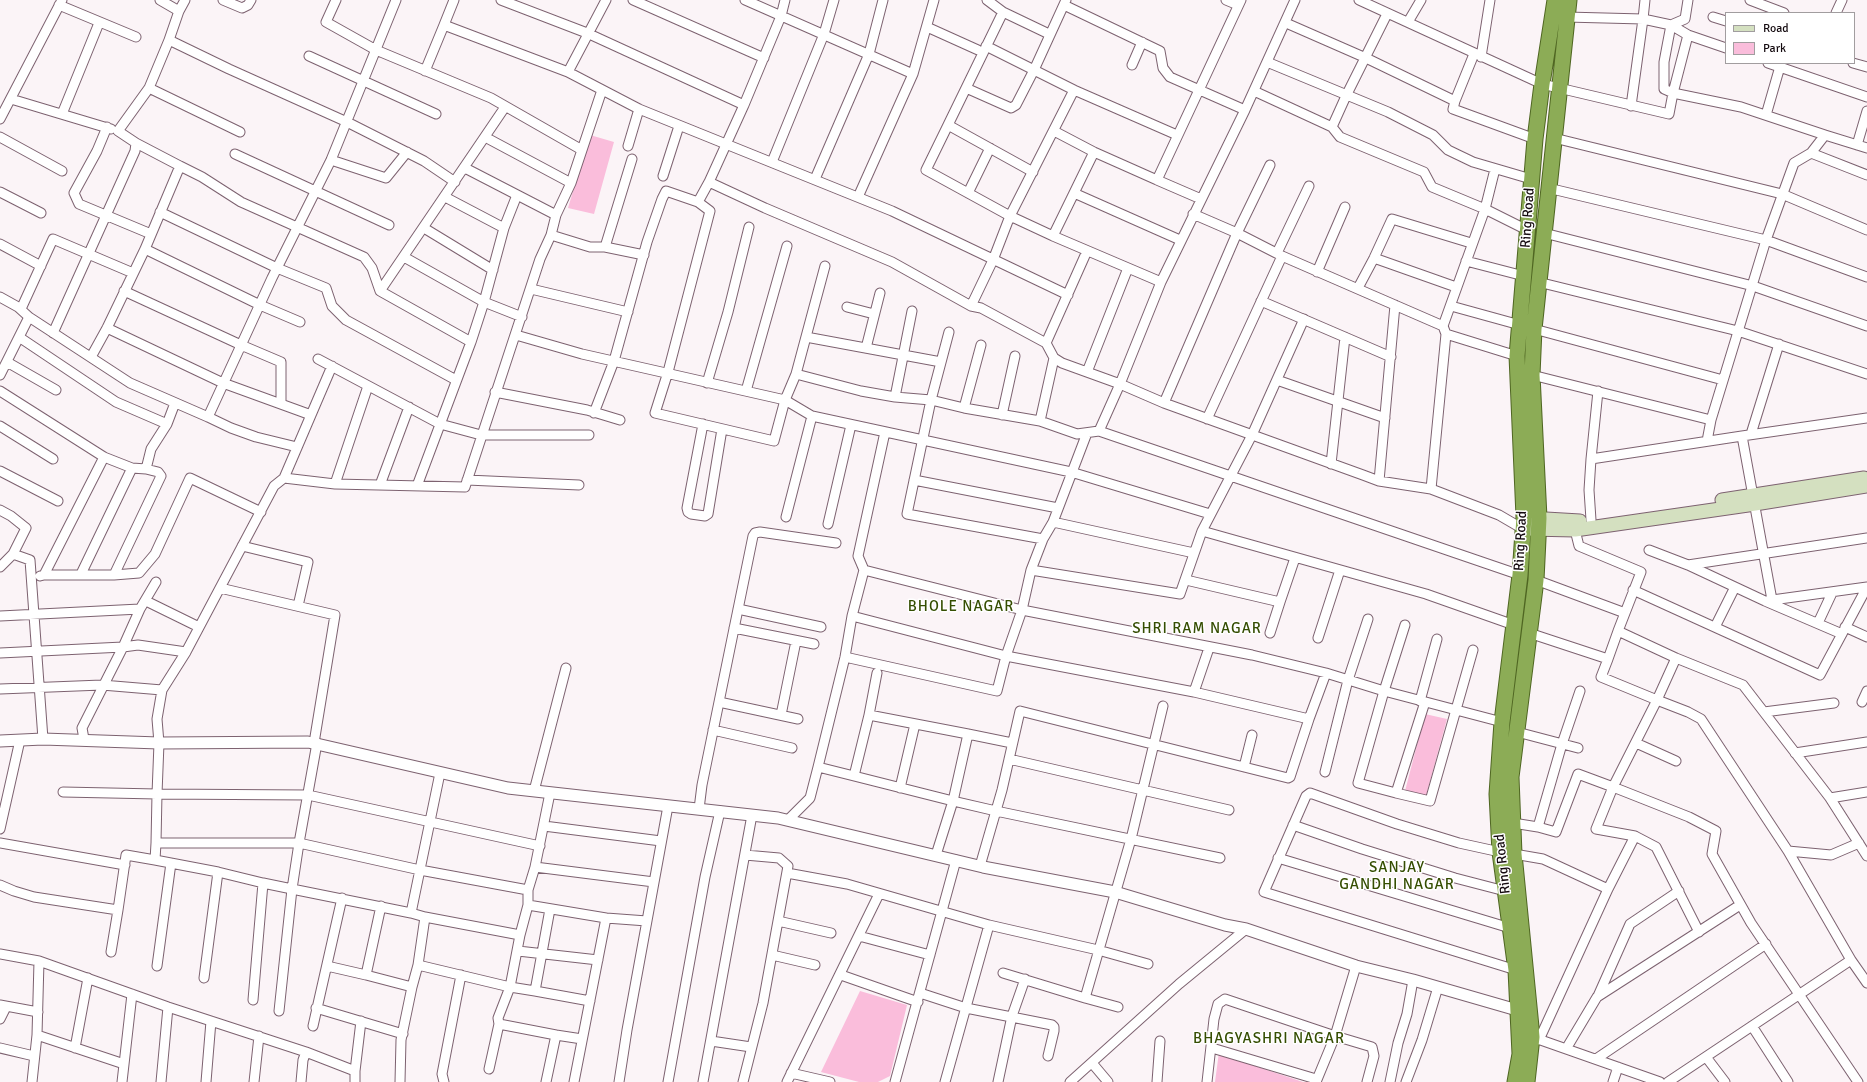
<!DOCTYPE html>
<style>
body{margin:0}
#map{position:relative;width:1867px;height:1082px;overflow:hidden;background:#fbf4f7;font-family:Signika,sans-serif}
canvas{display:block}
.legend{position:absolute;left:1725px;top:12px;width:130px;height:52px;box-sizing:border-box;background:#fff;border:1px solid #a19d9f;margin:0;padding:5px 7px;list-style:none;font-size:12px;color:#140a0f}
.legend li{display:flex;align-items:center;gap:8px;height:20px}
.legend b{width:20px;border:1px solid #a19d9f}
</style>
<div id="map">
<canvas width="1867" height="1082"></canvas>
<ul class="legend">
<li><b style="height:5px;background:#d4e0c0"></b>Road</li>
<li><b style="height:11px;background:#fabddb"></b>Park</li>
</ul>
</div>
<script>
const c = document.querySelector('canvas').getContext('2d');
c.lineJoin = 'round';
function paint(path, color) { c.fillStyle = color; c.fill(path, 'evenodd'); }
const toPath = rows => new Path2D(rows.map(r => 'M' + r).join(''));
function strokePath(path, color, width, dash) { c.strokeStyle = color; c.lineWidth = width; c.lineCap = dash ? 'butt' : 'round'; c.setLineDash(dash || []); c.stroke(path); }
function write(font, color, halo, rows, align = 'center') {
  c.font = font + ' Signika,sans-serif'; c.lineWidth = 3; c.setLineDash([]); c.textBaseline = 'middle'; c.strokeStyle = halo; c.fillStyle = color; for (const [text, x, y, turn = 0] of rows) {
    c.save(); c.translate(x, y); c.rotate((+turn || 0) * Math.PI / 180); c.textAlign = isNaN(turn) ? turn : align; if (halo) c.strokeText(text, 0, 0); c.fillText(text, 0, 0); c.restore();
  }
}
paint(toPath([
 [590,135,614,142,594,214,568,208],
 [1425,714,1447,719,1426,796,1405,791],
 [860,991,907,1005,890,1076,878,1082,859,1082,821,1072],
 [1219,1052,1258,1067,1303,1082,1215,1082]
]), '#fabddb');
const minor = toPath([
 [160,0,179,11],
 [223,0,242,8,248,5,251,0],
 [336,0,326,22,376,50,491,98,582,150],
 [454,0,444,25,568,72,639,109,892,211,1068,295],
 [501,0,587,33,744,105],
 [633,0,764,58],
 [745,0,913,74],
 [785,0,781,16,744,105,709,182,765,208,892,262,971,306],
 [987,0,1003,12,1049,34],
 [1066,0,1034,70,1074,90,1010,216,993,260,971,306,981,308,1046,343,1054,358,1062,363,1120,384,1164,403,1363,475,1379,481,1431,489,1499,515,1523,529],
 [1226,0,1238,5],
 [1295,0,1245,110,1161,282,1120,384,1099,431,1520,575],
 [1359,0,1542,84,1669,114,1673,93,1664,89,1664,62,1667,46,1671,25,1685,19,1688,0],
 [1645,0,1643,19,1671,25,1688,35],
 [1750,0,1784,13],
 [59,5,136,37],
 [1064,5,1160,51,1163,68,1170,77,1245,110],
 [1003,12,948,125,1033,172],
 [1836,13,1842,0],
 [1387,14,1346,96,1332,127,1340,137,1424,172,1432,187,1485,209,1527,230],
 [1566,17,1643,19,1631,106],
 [1713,17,1726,21],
 [1408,22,1421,0],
 [1286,23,1366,58,1455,101,1474,54],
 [927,27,978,50],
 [169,40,229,69,347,122,424,161,455,182],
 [1726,48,1688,35,1673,93,1741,107,1825,135],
 [309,56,436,114],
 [1481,57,1490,0],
 [1267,62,1388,112,1433,135,1448,150,1473,162,1531,179],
 [1768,63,1867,97],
 [1853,63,1867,67],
 [1132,65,1142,42],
 [425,71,444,25],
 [568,72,606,0],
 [149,88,240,132],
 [966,88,1011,108,1016,105,1034,70,986,46],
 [1074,90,1177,135],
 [1254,91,1332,127],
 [11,99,111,129],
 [1455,101,1453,109,1535,139],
 [62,114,99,23],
 [1766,115,1781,63],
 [0,119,62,0],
 [948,125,926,170,1010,216,1053,236,1074,193,1180,240],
 [107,127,97,151,74,193,79,204,151,234],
 [1054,131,1094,152,1157,180,1241,0],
 [0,137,62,171],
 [485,137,571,183],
 [1554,138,1782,194,1867,230],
 [1857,145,1867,111],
 [628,146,639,109],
 [1811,153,1825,135,1867,148],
 [235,154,389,225],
 [331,160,386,178,407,152],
 [772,162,824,34,834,0],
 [180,166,202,177,241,202,364,257,372,268,380,291],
 [465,168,556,215],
 [663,176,679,126],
 [815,179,869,54,883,0],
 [1157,180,1201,199],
 [1548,188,1766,240,1867,277],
 [0,192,41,213],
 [968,193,990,148],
 [1074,193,1094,152],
 [445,197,504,228],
 [858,197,913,74,934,0],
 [698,202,709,182],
 [160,212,277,268,326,288,332,306,346,320,456,380],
 [1193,214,1237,233,1282,256,1207,419],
 [424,228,493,270],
 [1544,233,1753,286,1867,326],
 [551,235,590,247,605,247,644,255],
 [1053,236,1161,282],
 [0,244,41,266],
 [605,247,632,159],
 [145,249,260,305,300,322],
 [1277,253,1309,186],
 [1282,256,1443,326,1446,334,1517,356],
 [404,257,484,302,522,317],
 [1374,258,1456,287],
 [1466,261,1524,276],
 [1317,272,1345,207],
 [1538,282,1738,331,1867,374],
 [1358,288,1374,258,1392,219,1471,243],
 [531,289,628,312],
 [124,291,241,345,281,362,281,404],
 [0,297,18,307,29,317,130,383,208,417],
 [1261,301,1391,357],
 [1451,306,1520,325],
 [847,307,874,314],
 [21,309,53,239,133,273],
 [1304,319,1252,435,1202,531,1426,594,1514,625],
 [1443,326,1485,209,1495,169],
 [107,328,223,383,311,415],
 [1534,329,1723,380],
 [53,333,135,151,136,143,118,131,149,88,169,40,179,11,185,0],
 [516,335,582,354,785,400,796,374,861,391,895,397,931,400,964,408,1040,421,1077,434,1099,431],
 [19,337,116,402,167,424],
 [806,337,941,362],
 [471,342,484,302,504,228,517,195],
 [1046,343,1087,251],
 [866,348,880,293],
 [91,357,107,328,145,249,180,166,136,143],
 [318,359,440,424,481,435,589,435],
 [7,362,56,390],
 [332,366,284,478,274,486,186,652,162,690,157,719,159,743,157,794,308,795,540,846],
 [1087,372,1128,268],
 [796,374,825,266],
 [0,375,29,317],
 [1532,375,1711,420],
 [1277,380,1385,418],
 [707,383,728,312,749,227],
 [0,391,104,457,132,468,146,469,158,472,161,476,114,575,44,575],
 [746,391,787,246],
 [495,392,587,410,620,420],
 [895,397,912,311],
 [1164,403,1237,233,1270,165],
 [964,408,981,345],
 [594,413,614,361,647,242,662,199,666,191,698,202,710,211,668,372,655,413,774,441,785,400,812,416,1071,472,1210,514],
 [1002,415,1015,356],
 [1040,421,1054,358],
 [703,424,687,508,688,512,691,514,705,516,708,514,722,429],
 [0,426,53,459],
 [1751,434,1779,344],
 [1742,436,1867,418],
 [1707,441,1711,420,1766,240,1794,163,1811,153,1867,175],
 [297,447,256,437,231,428,208,417,272,278,331,160,396,0],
 [1591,459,1598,391],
 [1331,464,1345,337],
 [146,469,151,449,167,424,175,403],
 [0,471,58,501],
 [284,478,335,484,465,487,540,259,551,235,556,215,571,183,602,90],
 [467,480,579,485],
 [914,480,1058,508],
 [1379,481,1395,305],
 [335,484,368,386],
 [380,485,409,407],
 [417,486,471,342,380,291,505,107],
 [1431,489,1446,334],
 [0,510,11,516,26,528,13,554],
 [786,517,812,416],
 [1591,520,1589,490,1591,459,1742,436,1772,600],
 [1053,522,1194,553],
 [828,524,851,425],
 [1575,530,1579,546,1641,572,1625,613],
 [1043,539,1053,522,1087,433],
 [242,546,308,562,298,606],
 [1649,550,1688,565],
 [0,567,13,554,30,560,43,739],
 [864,570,1022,610,1031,570,1043,539,907,514,931,400,949,332],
 [1031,570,1180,594,1202,531],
 [81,574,132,468],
 [114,575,139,573,155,554,190,478,261,512],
 [40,576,44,575,104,457],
 [1186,580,1280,602,1295,558],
 [1536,580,1625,613,1618,631,1676,658,1743,685,1830,798,1867,792],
 [220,588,335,615,314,743],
 [1633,590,1820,675,1867,587,1765,601],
 [146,601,199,627],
 [738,609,821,627],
 [0,616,140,609],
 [1818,623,1832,593],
 [1715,627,1735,587],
 [1845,627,1867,637],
 [734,628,814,644],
 [1270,633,1280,602],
 [1529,633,1608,659,1618,631],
 [1842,634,1765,601,1688,565,1867,538],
 [1318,638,1340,570],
 [0,653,123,647,140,609,156,582],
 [845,657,997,691,1006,656,852,616],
 [1676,658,1657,700,1688,712,1701,719,1788,851,1851,960],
 [1608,659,1601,677,1657,700,1613,787,1689,817,1716,831,1712,854,1751,923,1858,1082],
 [1326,673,1309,719,1194,692,1006,656,1022,610,1252,655,1326,673,1384,691,1502,722],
 [0,689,102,685,162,690],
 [1580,691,1562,744,1538,827,1556,832,1578,774,1613,787,1596,829,1635,836],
 [1194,692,1209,648],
 [1420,701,1437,639],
 [719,702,798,719],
 [1425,702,1396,793,1430,801,1473,650],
 [1862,702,1867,691],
 [1764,712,1834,703],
 [781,715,796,641],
 [869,715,877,673],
 [713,730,792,748],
 [1517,732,1578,748],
 [968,734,1012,743],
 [84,739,82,728,123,647,138,645,186,652],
 [1636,743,1676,761],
 [1795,753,1867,742],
 [1009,759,1229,810],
 [818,767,854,776],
 [1244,767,1252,735],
 [1325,772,1348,680,1368,619],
 [440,773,411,913,425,917,418,965,510,987,520,935,528,905],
 [900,788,915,724],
 [534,791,566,668],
 [63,792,157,794,156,843,299,843,420,870,528,890],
 [1396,793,1358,783,1384,691,1405,625],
 [1830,798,1867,856],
 [699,809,702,785,753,536,755,533,760,532,836,543],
 [788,820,810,798,818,767,845,657,852,616,864,570,858,556,885,432],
 [1513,823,1538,827],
 [1293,825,1362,849,1455,878,1505,891],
 [544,826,661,841],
 [0,829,20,740],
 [0,843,125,865],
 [156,843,155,860,218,872],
 [1788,851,1831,855,1859,843],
 [1500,852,1459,843,1397,824,1310,793,1306,796,1264,892,1516,970],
 [1514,854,1543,859,1608,889],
 [936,855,953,801,968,734,869,715,854,776,953,801,996,811,1220,858],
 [1278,858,1510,928],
 [980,866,1002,790,1020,711,1288,778,1290,777,1309,719],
 [535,867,550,793],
 [787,873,847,884,989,925],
 [0,885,14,891,34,897,118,910,126,855,155,860],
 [381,906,366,975,412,987],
 [550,909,535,991,590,1001],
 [425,917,520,935],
 [606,918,647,921],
 [778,921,831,933],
 [859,936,930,955],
 [518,951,598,960],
 [111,952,118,910],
 [0,954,39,961,168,1007,306,1052,355,1071,361,1021],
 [772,955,815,965],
 [157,966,171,863],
 [327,966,366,975],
 [1003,973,1085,998,1131,839,1163,706],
 [841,975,918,1002],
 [204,978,218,872,263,883],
 [920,993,966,1008,1052,1025,1054,1027,1054,1031,1048,1056],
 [1598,996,1630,924,1679,891],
 [1085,998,1118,1007],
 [253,1000,263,883,292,889,299,843,317,743],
 [0,1005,38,1012],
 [316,1008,403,1034],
 [279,1011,292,889,411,913],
 [0,1019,6,1007],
 [499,1024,556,1035],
 [313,1026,342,898],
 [1752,1026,1788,1082],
 [37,1035,124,1064],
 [1535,1038,1660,1082],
 [1539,1040,1608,889,1635,836,1656,847,1699,932],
 [711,1041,751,1047],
 [0,1048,34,1056],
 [75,1048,88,978],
 [1212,1048,1316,1079],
 [1566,1049,1597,997,1740,905],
 [1706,1057,1725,1082],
 [1596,1059,1766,944],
 [1092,1063,1108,1082],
 [489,1069,499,1024,498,1018,510,987,535,991],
 [791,1073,830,1082],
 [32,1082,37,1035,39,961],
 [122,1082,132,994],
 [161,1082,168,1007],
 [206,1082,211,1021],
 [254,1082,259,1036],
 [301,1082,303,1060,306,1052],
 [355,1082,355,1071],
 [400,1082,401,1040,412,987,418,965],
 [444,1082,442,1074,461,975],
 [546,1082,556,1035,582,1039],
 [574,1082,606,918,528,905,528,890,535,867,654,882],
 [619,1082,627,1030,668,806],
 [668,1082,705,877,720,811],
 [703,1082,752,815],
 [743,1082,763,1003,788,866,779,858,745,855],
 [787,1082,879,894],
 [895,1082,956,860],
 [945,1082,989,925,1098,950,1148,964],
 [998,1082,1012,1016,1025,979],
 [1070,1082,1179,984,1246,929],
 [1157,1082,1160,1041],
 [1207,1082,1214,1019,1218,1004,1225,999,1335,1036,1372,1047,1374,1056,1367,1082],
 [1316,1082,1335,1036,1356,966],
 [1390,1082,1398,1043,1407,1014,1413,980],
 [1406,1082,1422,1040,1438,987],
 [1613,1082,1618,1067],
 [1668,1082,1851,960,1867,983]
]);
const tertiary = toPath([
 [0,741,43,739,159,743,308,742,508,788,778,818,983,867,1115,892,1225,925,1246,929,1356,966,1413,980,1517,1010]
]);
const secondary = toPath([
 [1722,500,1864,478],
 [1529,518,1580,521],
 [1528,529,1575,530,1755,504,1867,486]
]);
const trunk = toPath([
 [1515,1082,1520,1054,1516,970,1500,852,1497,794,1502,722,1520,575,1524,517,1517,356,1535,139,1542,84,1555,0],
 [1527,1082,1532,1037,1514,854,1511,777,1536,580,1539,518,1532,375,1534,329,1569,0]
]);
strokePath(minor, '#7d6270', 11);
strokePath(tertiary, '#7d6270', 13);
strokePath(secondary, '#7d6270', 15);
strokePath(trunk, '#4f6622', 17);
strokePath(minor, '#fff', 9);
strokePath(tertiary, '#fff', 11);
strokePath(secondary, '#d4e0c0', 13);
strokePath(trunk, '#8cac56', 15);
write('14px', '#140a0f', '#fff', [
 ["Ring Road",1528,218,-86],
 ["Ring Road",1521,541,-87],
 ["Ring Road",1503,864,-96]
]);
c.letterSpacing = '1px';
write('15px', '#354e02', '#fff', [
 ["BHOLE NAGAR",961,607],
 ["SHRI RAM NAGAR",1197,629],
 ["SANJAY",1397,868],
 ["GANDHI NAGAR",1397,885],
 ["BHAGYASHRI NAGAR",1269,1039]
]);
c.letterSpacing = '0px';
</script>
